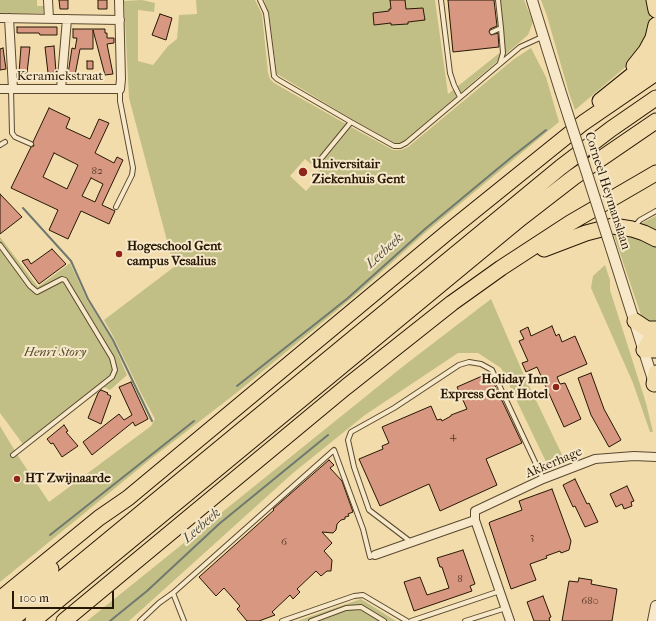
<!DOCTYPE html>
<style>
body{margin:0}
#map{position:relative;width:656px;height:621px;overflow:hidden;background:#f3dcac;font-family:"IM FELL French Canon",serif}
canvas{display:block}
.scale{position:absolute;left:12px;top:591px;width:102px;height:18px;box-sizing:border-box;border:2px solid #261805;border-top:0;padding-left:5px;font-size:12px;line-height:14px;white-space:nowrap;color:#261805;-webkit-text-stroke:3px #f7e8c9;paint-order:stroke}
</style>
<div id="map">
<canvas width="656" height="621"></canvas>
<div class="scale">100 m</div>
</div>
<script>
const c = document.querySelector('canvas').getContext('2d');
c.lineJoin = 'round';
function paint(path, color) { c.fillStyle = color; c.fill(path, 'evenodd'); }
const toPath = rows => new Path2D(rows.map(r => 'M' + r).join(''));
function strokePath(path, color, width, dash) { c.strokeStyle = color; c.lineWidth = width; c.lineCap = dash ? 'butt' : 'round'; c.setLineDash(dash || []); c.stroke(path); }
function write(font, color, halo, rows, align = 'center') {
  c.font = font + ' "IM FELL French Canon",serif'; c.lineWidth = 4; c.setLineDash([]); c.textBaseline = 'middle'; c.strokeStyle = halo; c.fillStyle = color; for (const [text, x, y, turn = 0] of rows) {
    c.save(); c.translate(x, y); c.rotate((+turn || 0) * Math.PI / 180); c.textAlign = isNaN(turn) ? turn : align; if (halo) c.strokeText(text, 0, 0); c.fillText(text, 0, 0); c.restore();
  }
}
paint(toPath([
 [0,0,37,0,37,6,44,6,43,13,0,13],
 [142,0,155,3,154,12,138,10,138,61,153,65,168,46,177,39,179,15,197,14,196,0,255,0,262,14,268,73,270,79,274,83,346,124,312,165,305,159,290,176,306,191,322,174,317,169,351,127,393,150,401,150,408,147,514,59,531,48,546,77,559,122,426,232,358,293,235,394,152,458,0,582,0,426,18,456,49,502,151,426,155,419,142,395,113,336,104,320,174,267,129,98,124,1],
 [264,0,390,0,391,9,389,9,389,11,373,13,374,25,391,23,392,25,407,24,408,22,425,20,423,8,406,9,405,0,435,0,448,94,502,51,505,44,500,0,524,0,533,22,528,35,404,141,399,143,395,143,352,119,277,74,269,13],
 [541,0,648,0,650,16,649,33,635,59,575,110,569,93,547,16],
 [656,216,656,233,640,224],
 [612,230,656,245,656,324,651,324,642,318],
 [0,237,38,287,70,263,87,300,112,340,127,375,110,390,102,386,25,447,0,413],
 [605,265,610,280,610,290,646,403,653,432,650,432,633,383,591,288,593,276],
 [491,299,523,373,565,461,549,468,501,368,478,353,458,353,365,415,293,473,129,621,87,621,406,364],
 [361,599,396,621,297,621]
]), '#c1bf86');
strokePath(toPath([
 [23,208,71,261,88,299,113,340,152,421],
 [237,386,348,298,425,229,513,156,546,130],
 [50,535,194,421],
 [110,621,147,591,219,524,328,435]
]), '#6f796f', 2);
const building = toPath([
 [59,0,68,0,68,9,60,9,59,0],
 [98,0,107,0,107,9,98,9,98,0],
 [390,0,405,0,406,9,423,8,425,20,408,22,408,24,391,25,391,23,374,25,373,13,389,11,389,9,391,9,390,0],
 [448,0,494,0,497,26,490,29,489,32,491,35,498,33,499,47,453,52,448,0],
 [160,14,172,18,166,40,152,35,160,14],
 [17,27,57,27,57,35,40,35,39,33,17,33,17,27],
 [73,29,105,29,105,33,107,33,107,38,114,38,114,43,107,44,113,74,105,75,93,30,93,49,80,49,75,75,68,74,72,48,75,49,77,38,73,38,73,29],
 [54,46,56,72,48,73,45,47,54,46],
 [21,47,30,47,27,73,19,73,21,47],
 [3,48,6,69,0,70,0,49,3,48],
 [87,61,93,61,93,69,87,69,87,61],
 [49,108,70,118,66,128,90,139,99,119,109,123,95,153,114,163,117,157,123,160,102,205,115,211,109,224,81,211,68,239,49,230,58,210,11,188,31,147,34,146,33,142,49,108],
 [54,153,78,165,67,189,43,177,54,153],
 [91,178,103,184,95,202,82,196,91,178],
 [0,194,22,217,0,234,0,194],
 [52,249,66,264,39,284,22,261,28,259,31,264,52,249],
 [552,326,556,336,559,334,562,342,575,336,587,364,557,377,560,384,565,383,581,419,564,427,537,367,526,372,522,363,528,361,519,341,524,339,520,331,528,327,531,336,552,326],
 [489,373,522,443,486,459,497,485,440,511,429,484,380,506,359,459,383,449,382,446,389,443,382,427,431,406,437,420,441,419,442,421,451,416,451,415,467,409,457,387,489,373],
 [591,373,604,409,621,440,609,447,591,415,578,378,591,373],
 [131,382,148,419,135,426,133,422,92,455,83,442,119,414,124,420,132,415,119,387,131,382],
 [101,390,108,393,107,394,111,396,101,424,88,418,98,393,101,390],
 [64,425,68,431,66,432,78,446,62,457,53,443,51,444,47,439,64,425],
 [329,460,334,465,330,468,342,481,353,512,348,514,349,516,345,517,345,519,341,520,337,524,336,530,333,533,322,532,332,543,324,551,332,560,331,571,327,571,321,576,316,571,297,589,300,592,293,599,290,595,272,612,275,615,259,621,247,621,237,609,240,606,224,588,216,596,199,577,274,510,273,509,329,460],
 [575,479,587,504,589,503,598,522,585,527,575,506,573,507,563,485,575,479],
 [627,486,634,501,631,502,632,506,624,509,622,504,616,507,610,494,627,486],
 [552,489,571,541,569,550,561,553,560,551,546,556,547,558,530,564,536,580,511,589,489,523,490,522,522,510,519,501,552,489],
 [463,550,475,584,470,586,472,591,414,611,404,582,420,577,427,595,449,588,442,567,440,567,437,558,463,550],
 [579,578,592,580,591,584,617,589,612,621,562,621,569,581,578,582,579,578],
 [543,596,551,617,549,618,550,621,534,621,527,602,543,596]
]);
paint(building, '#d79781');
strokePath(building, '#261805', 1);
const service = toPath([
 [260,0,266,13,274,76,277,79,351,122,315,166],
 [441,0,450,73,454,85,460,97],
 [492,32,501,28,498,0],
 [500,63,503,53,501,28],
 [11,89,12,133,15,137,31,144],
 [351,122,394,146,400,146,406,143,520,47,542,37],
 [0,145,5,142],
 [116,207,132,175,133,168,120,101,120,89],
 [634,227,640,220,656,211],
 [0,245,30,286,37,292,62,279,65,280,112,358,115,370,112,377,13,455],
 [411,542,369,510,354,467,348,440,351,432,394,408,459,365,469,362,481,364,492,370,543,479],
 [140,621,159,603,173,593],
 [184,621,173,593,334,450,363,529,370,557,375,555],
 [282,621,354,596,363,595,407,621],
 [311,621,346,608,361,607,384,621],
 [411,621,500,591],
 [465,621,506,608]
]);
const minor = toPath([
 [48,0,49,19],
 [0,18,120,20],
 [9,18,13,89],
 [0,89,120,89,121,79,119,0],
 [61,89,67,19],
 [375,555,475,520],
 [510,621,475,520,475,511,543,479,595,459,634,456,656,457]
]);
const tertiary = toPath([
 [532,0,560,90],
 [611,248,654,383],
 [653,621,656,606]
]);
const motorway = toPath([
 [654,0,656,10],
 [634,66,646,51,653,38,656,25],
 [600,101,656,56],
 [544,249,586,233,613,226,632,229,644,233,656,239],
 [635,321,647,329,656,329],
 [656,335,651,339,644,350,656,350],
 [654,384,656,373],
 [0,599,99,518,128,498,449,231,583,123,656,73],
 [0,614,51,569],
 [10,621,561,167,611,129,656,98],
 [33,621,521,218,574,177,656,121],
 [64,621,346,387,452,303,501,268,570,223,656,173]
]);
strokePath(service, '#59492f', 6);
strokePath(minor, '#59492f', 10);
strokePath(tertiary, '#59492f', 12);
strokePath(motorway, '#261805', 17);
strokePath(service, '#f7e8c9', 4);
strokePath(minor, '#f7e8c9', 8);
strokePath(tertiary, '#f7e8c9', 10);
strokePath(motorway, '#f3dcac', 15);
const tertiaryBridge = toPath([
 [560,90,611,248]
]);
strokePath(tertiaryBridge, '#59492f', 12, []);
strokePath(tertiaryBridge, '#f7e8c9', 10);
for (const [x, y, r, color] of [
 [303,172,5,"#8f2418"],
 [119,254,4,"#8f2418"],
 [556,387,4,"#8f2418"],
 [17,479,4,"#8f2418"]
]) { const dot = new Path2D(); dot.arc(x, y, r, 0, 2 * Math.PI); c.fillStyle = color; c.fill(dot); strokePath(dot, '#f7e8c9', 1.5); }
write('11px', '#523824', null, [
 ["82",97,171],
 ["4",453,436],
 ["3",532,537],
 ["6",284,542],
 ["8",460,579],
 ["680",590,601]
]);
write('13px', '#261805', '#f7e8c9', [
 ["Keramiekstraat",60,77],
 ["Corneel Heymanslaan",607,191,72],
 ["Akkerhage",554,463,-23]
]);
write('bold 13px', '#261805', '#f7e8c9', [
 ["Universitair",312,165],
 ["Ziekenhuis Gent",312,180],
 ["Hogeschool Gent",127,247],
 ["campus Vesalius",127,262],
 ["Holiday Inn",548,380,"right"],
 ["Express Gent Hotel",548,395,"right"],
 ["HT Zwijnaarde",25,479]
], 'left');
write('italic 13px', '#544a2c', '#f7e8c9', [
 ["Henri Story",55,353]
]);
write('italic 14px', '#515043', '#f7e8c9', [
 ["Leebeek",385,251,-42],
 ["Leebeek",202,526,-41]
]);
</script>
